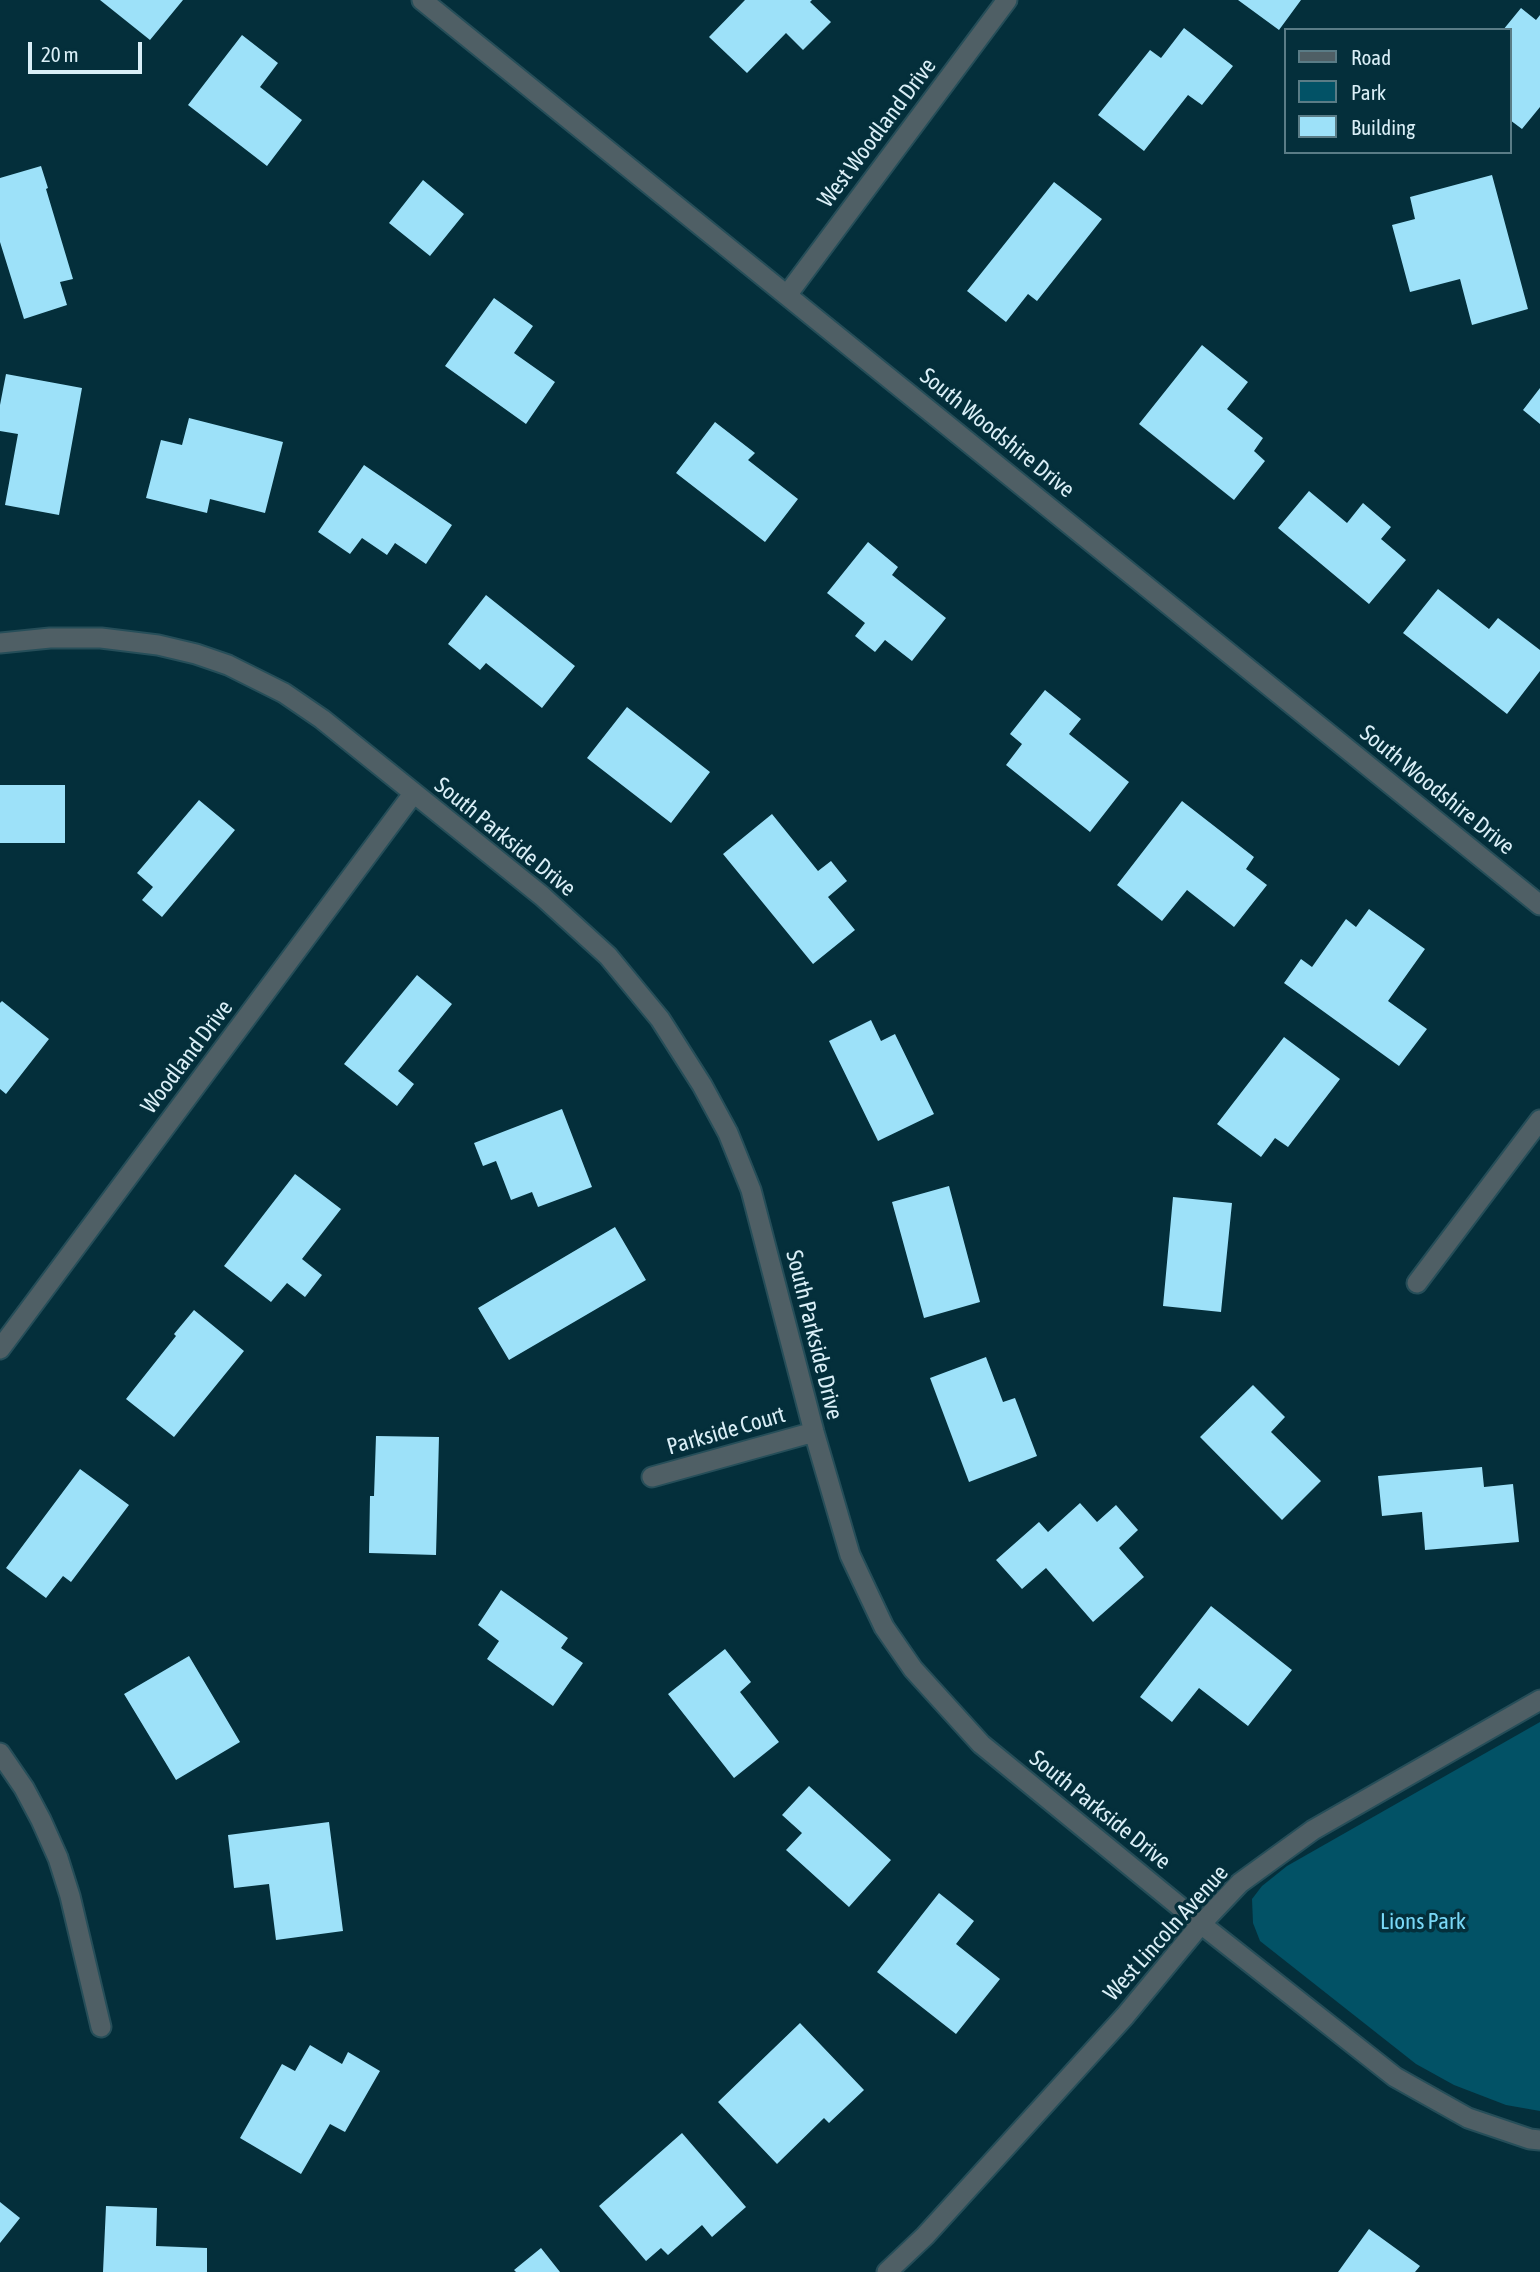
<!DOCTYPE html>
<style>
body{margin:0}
#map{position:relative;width:1540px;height:2272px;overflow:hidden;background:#042f3b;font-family:"Asap Condensed",sans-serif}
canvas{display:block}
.legend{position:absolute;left:1284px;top:28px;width:228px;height:126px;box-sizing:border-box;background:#042f3b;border:2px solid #5a7c86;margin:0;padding:9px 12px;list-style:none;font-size:21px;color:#daeff7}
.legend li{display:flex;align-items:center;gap:14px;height:35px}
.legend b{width:35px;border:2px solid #5a7c86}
.scale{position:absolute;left:28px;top:42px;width:114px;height:32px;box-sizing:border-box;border:4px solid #daeff7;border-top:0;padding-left:9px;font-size:21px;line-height:24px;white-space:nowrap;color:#daeff7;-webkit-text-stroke:5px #042f3b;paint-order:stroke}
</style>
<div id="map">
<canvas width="1540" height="2272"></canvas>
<ul class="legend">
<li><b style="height:9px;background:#4f5f65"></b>Road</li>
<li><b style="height:19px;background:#025266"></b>Park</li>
<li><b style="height:19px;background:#9de1f9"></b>Building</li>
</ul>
<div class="scale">20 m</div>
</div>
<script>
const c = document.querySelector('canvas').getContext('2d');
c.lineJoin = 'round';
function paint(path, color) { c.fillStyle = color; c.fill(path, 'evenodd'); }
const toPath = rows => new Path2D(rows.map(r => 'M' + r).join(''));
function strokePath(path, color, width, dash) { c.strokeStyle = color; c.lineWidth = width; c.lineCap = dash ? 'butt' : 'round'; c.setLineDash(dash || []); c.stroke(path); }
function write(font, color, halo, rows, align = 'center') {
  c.font = font + ' "Asap Condensed",sans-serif'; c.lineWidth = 7; c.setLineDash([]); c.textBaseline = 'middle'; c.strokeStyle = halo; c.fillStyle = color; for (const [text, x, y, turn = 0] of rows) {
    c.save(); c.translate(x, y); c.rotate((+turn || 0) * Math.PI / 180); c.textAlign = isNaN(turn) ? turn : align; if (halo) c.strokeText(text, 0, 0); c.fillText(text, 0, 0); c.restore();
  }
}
paint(toPath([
 [1540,1722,1540,2111,1506,2105,1454,2085,1416,2064,1260,1941,1253,1923,1252,1899,1262,1886,1287,1866]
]), '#025266');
paint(toPath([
 [100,0,183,0,150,40],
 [745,0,812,0,810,2,831,22,803,50,786,33,747,73,709,37],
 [1238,0,1301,0,1279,30],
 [1521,8,1536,20,1540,15,1540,107,1522,129,1510,120,1510,30,1503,30],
 [1184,28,1233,66,1202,105,1188,95,1144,151,1098,115,1150,50,1161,58],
 [242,35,278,63,260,87,302,120,267,166,188,105],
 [41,166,48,188,46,189,73,279,60,282,67,305,24,319,0,242,0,178],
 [1492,175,1528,309,1472,325,1460,279,1410,292,1392,225,1415,219,1410,197],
 [423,180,464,214,430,256,389,223],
 [1054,182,1102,219,1037,301,1028,294,1006,322,967,291],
 [494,298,533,326,514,353,555,382,526,424,445,366],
 [1202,345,1248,382,1227,409,1263,438,1254,451,1265,461,1234,500,1139,424],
 [6,374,82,388,59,515,5,505,18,434,0,431,0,405],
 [1540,388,1540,424,1523,410],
 [189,418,283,442,265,513,210,499,207,513,146,498,161,440,182,445],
 [715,422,755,453,748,460,798,499,765,542,676,473],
 [364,465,452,525,426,564,395,543,387,555,362,538,350,554,318,532],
 [1309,491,1347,523,1363,503,1391,527,1381,539,1406,560,1369,604,1278,528],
 [868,542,898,567,892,575,946,618,912,661,885,640,875,652,855,636,865,623,827,593],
 [1438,589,1489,629,1498,618,1540,650,1540,671,1507,714,1403,633],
 [486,595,575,666,542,708,486,663,480,670,448,644],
 [1045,690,1081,719,1069,734,1129,782,1090,832,1006,765,1022,744,1010,734],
 [627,707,710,772,671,823,587,758],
 [0,785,65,785,65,843,0,843],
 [199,800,235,830,162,917,142,900,153,887,137,873],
 [1182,801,1254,857,1246,869,1267,885,1234,927,1187,890,1162,921,1117,885],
 [772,814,818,871,831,861,847,881,828,897,855,930,813,964,723,854],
 [1369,909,1425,949,1388,1001,1427,1029,1399,1066,1284,983,1301,959,1312,967,1346,919,1356,927],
 [417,975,452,1004,398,1071,414,1084,397,1106,344,1064],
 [2,1001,49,1039,6,1094,0,1089,0,1003],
 [871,1020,881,1041,895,1034,934,1114,878,1141,829,1041],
 [1284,1037,1340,1079,1288,1147,1275,1138,1261,1157,1217,1124],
 [562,1109,592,1187,538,1207,532,1192,511,1200,496,1161,483,1166,474,1143],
 [295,1174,341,1209,302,1259,322,1275,305,1297,287,1283,271,1302,224,1266],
 [949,1186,980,1302,924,1318,892,1202],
 [1173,1197,1232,1203,1221,1312,1163,1306],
 [615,1227,646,1280,509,1360,478,1308],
 [194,1310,244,1351,174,1437,126,1399,176,1336,174,1334],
 [986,1357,1003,1402,1015,1398,1037,1456,969,1482,930,1378],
 [1253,1385,1285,1417,1271,1432,1321,1481,1282,1520,1200,1437],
 [376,1436,439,1437,436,1555,369,1553,370,1496,374,1496],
 [1482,1467,1484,1487,1513,1484,1519,1542,1425,1550,1422,1512,1382,1516,1378,1476],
 [80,1469,129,1505,71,1582,63,1576,46,1598,6,1568],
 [1080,1503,1097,1522,1116,1505,1138,1530,1119,1548,1144,1577,1093,1622,1046,1568,1022,1589,996,1560,1039,1522,1048,1532],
 [501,1590,568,1638,561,1648,583,1663,553,1706,487,1659,499,1641,478,1625],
 [1211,1606,1292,1670,1248,1726,1199,1688,1172,1722,1140,1697],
 [725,1649,751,1682,740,1692,779,1742,734,1778,668,1694],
 [189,1656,240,1742,176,1780,124,1694],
 [809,1786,891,1860,849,1907,786,1850,802,1833,782,1815],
 [329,1822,343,1931,276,1940,269,1884,234,1888,228,1835],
 [939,1893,974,1921,956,1944,1000,1979,956,2034,877,1972],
 [800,2023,864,2090,829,2123,824,2118,777,2164,718,2102],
 [310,2045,342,2064,348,2052,380,2071,345,2132,330,2124,301,2174,240,2138,282,2064,295,2071],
 [682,2133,746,2207,712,2237,702,2225,668,2255,661,2248,646,2261,599,2206],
 [0,2202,20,2218,0,2243],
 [106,2206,157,2208,156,2246,207,2248,207,2272,103,2272],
 [1369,2229,1420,2266,1415,2272,1338,2272],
 [541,2248,560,2272,516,2272,514,2270]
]), '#9de1f9');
const minor = toPath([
 [422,0,1540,905],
 [787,295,1007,0],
 [0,643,50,638,101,638,158,645,196,654,228,665,284,693,322,719,542,896,608,956,660,1019,702,1085,728,1133,751,1190,814,1432,850,1555,884,1627,913,1669,981,1744,1201,1924,1395,2077,1468,2118,1530,2139,1540,2140],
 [1417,1283,1540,1120],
 [0,1349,413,794],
 [652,1477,814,1432],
 [0,1753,24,1788,41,1820,58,1858,70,1896,101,2027],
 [887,2272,925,2236,1125,2016,1201,1924,1240,1883,1313,1830,1540,1700]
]);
strokePath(minor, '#264e59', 23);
strokePath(minor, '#4f5f65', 19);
write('23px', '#daeff7', '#042f3b', [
 ["West Woodland Drive",877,133,-53],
 ["South Woodshire Drive",997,433,39],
 ["South Woodshire Drive",1437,790,39],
 ["South Parkside Drive",505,837,39],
 ["Woodland Drive",187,1057,-53],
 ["South Parkside Drive",814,1335,76],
 ["Parkside Court",726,1431,-16],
 ["South Parkside Drive",1100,1810,39],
 ["West Lincoln Avenue",1166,1933,-48]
]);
write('23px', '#79d8f7', '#042f3b', [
 ["Lions Park",1423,1922]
]);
</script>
